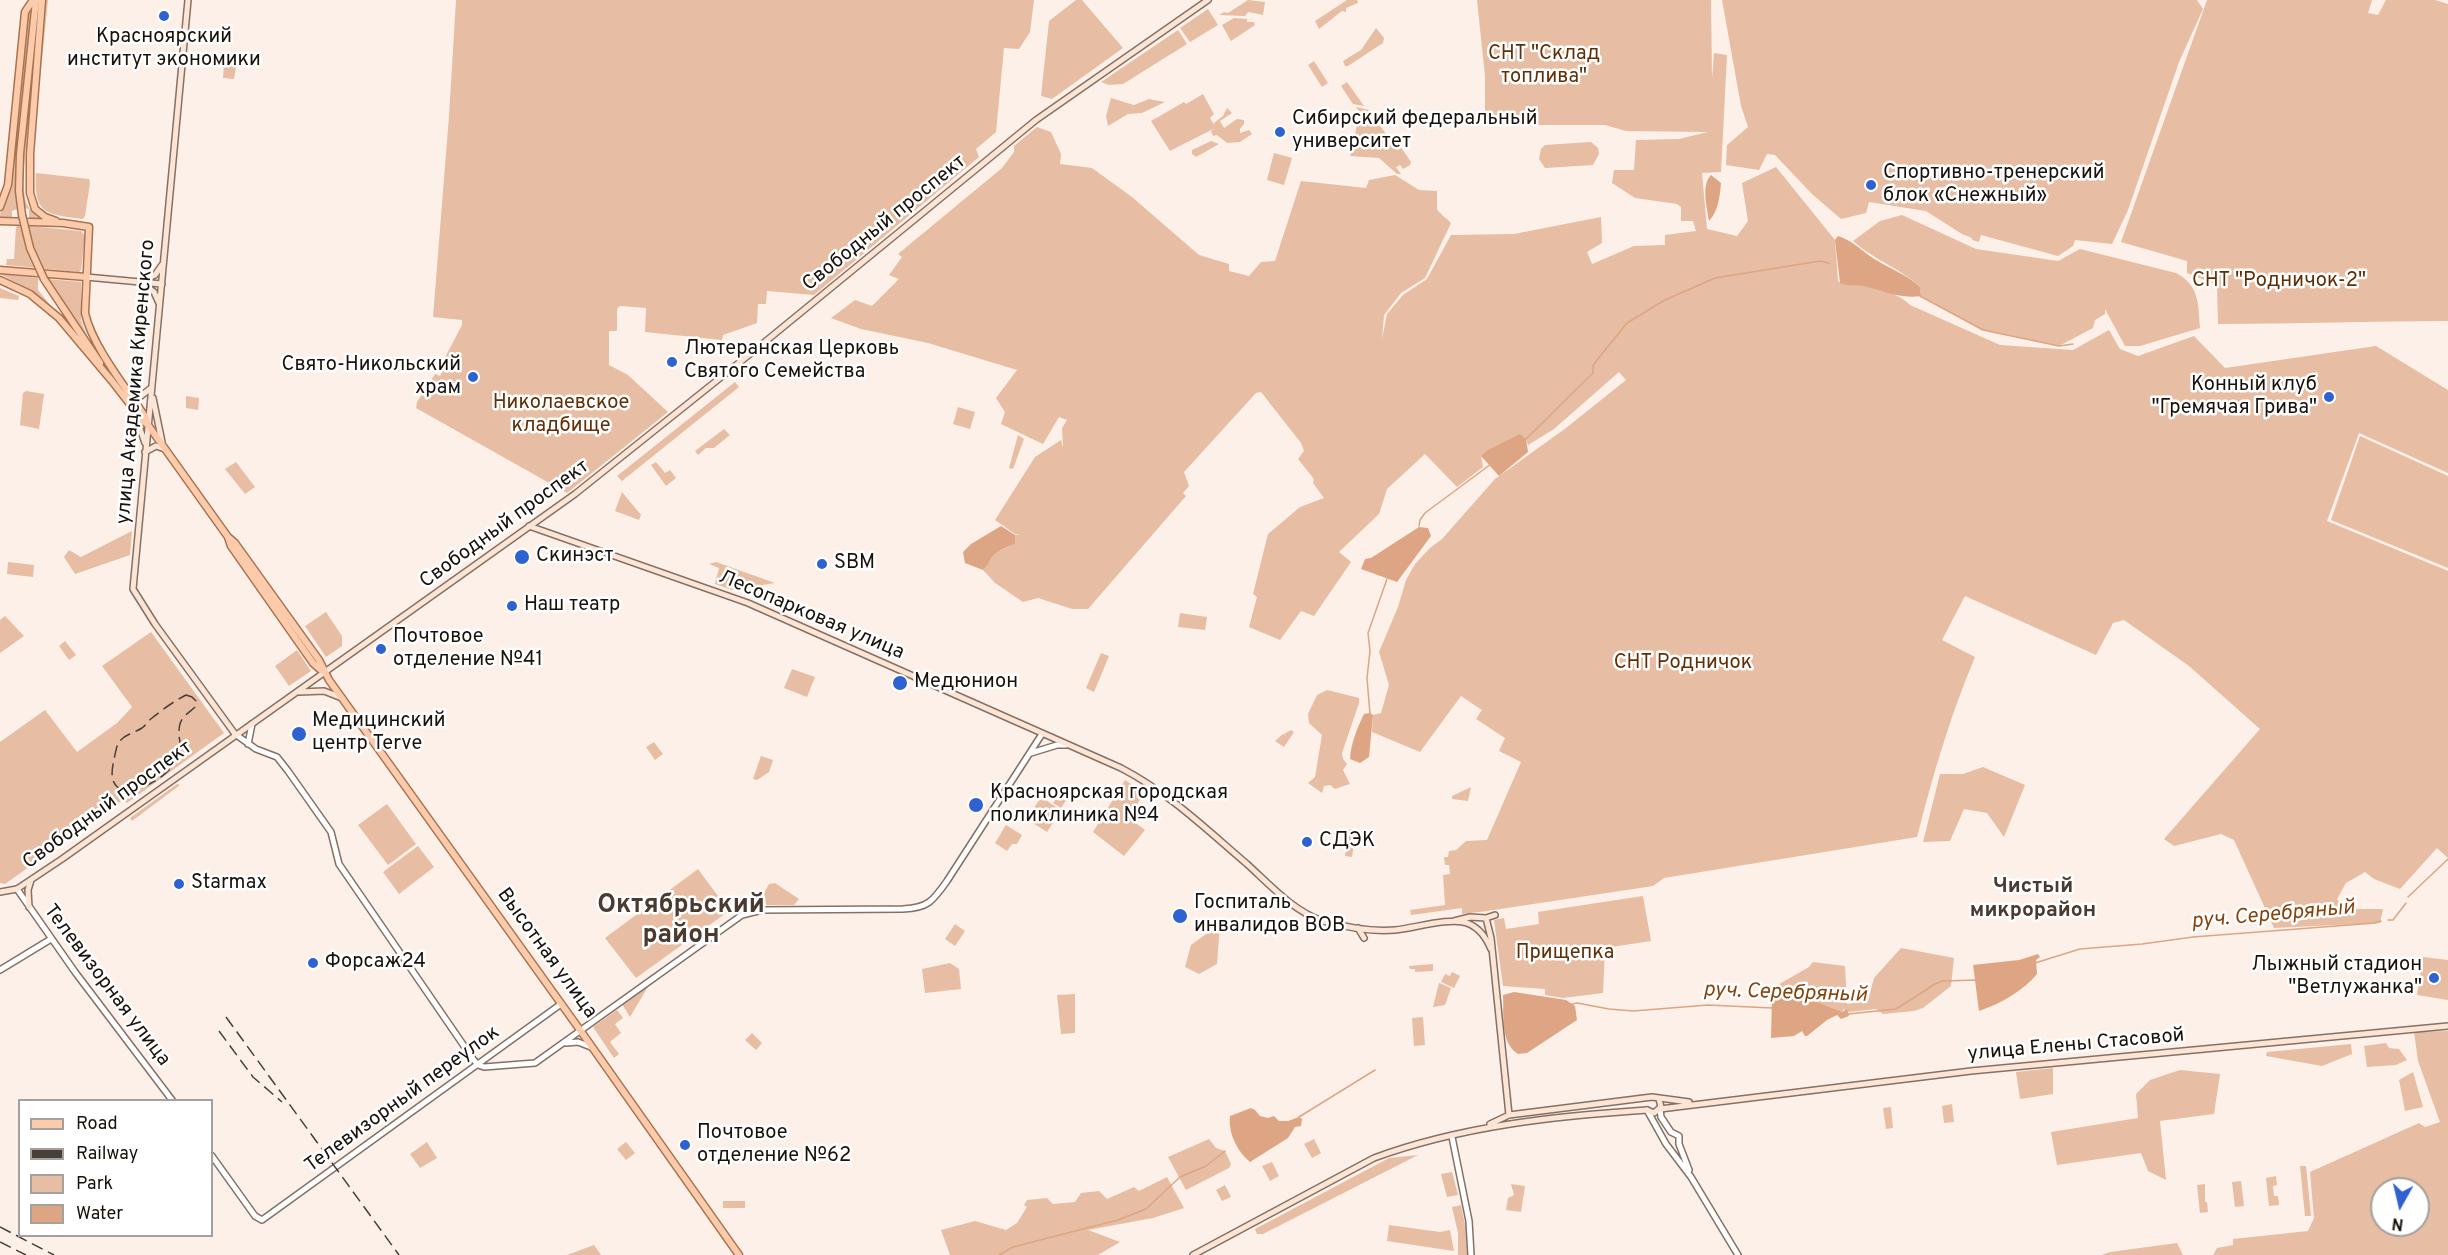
<!DOCTYPE html>
<html>
<head>
<meta charset="utf-8">
<style>
  body { margin:0 }
  #map { position:relative; width:2448px; height:1255px; overflow:hidden; background:#fdf0e8; font-family:Overpass,sans-serif }
  canvas { display:block }
  .legend { position:absolute; left:18px; top:1099px; width:195px; height:138px; box-sizing:border-box; background:#fff; border:2px solid #a3a09e; margin:0; padding:8px 10px; list-style:none; font-size:18px; color:#18110c }
  .legend li { display:flex; align-items:center; gap:12px; height:30px }
  .legend b { width:30px; border:2px solid #a3a09e }
  .north { position:absolute; left:2370px; top:1177px; width:60px; height:60px; box-sizing:border-box; background:#fff; border:2px solid #a3a09e; border-radius:50%; rotate:188deg; font-size:16px; font-weight:700; line-height:24px; text-align:center; color:#18110c }
  .north::after { content:''; display:block; margin:auto; width:21px; height:27px; background:#2e62d0; clip-path:polygon(50% 0,100% 100%,50% 72%,0 100%) }
</style>
</head>
<body>
<div id="map">
<canvas width="2448" height="1255"></canvas>
<ul class="legend">
<li><b style="height:8px;background:#fbcbac"></b>Road</li>
<li><b style="height:8px;background:#473f39"></b>Railway</li>
<li><b style="height:16px;background:#e7bda3"></b>Park</li>
<li><b style="height:16px;background:#dda583"></b>Water</li>
</ul>
<div class="north">N</div>
</div>
<script>
const g = document.querySelector('canvas').getContext('2d');
g.lineJoin = 'round';
function fillPath(path, color) { g.fillStyle = color; g.fill(path, 'evenodd'); }
function strokePath(path, color, width, dash) { g.strokeStyle = color; g.lineWidth = width; g.lineCap = dash ? 'butt' : 'round'; g.setLineDash(dash || []); g.stroke(path); }
function label(font, color, halo, rows, align = 'center') {
  g.font = font + ' Overpass,sans-serif'; g.lineWidth = 5; g.setLineDash([]); g.textBaseline = 'middle'; g.strokeStyle = halo; g.fillStyle = color; for (const [text, x, y, turn = 0] of rows) {
    g.save(); g.translate(x, y); g.rotate((+turn || 0) * Math.PI / 180); g.textAlign = isNaN(turn) ? turn : align; if (halo) g.strokeText(text, 0, 0); g.fillText(text, 0, 0); g.restore();
  }
}
fillPath(new Path2D(`
  M45 0H48L34 138Z
  M456 0H1034L1030 32 1019 49 1004 48 996 132 976 149 979 157 814 295 767 291 766 304H758L757 323 723 335 722 340 645 332 646 308 620 306 617 309V331H609V365L628 375 668 412 567 493 416 408 417 402 435 374 440 376 445 367 441 365 462 325V320L433 317 449 116Z
  M1076 0H1082L1123 48 1052 99 1041 96 1049 21Z
  M1248 0 1265 2 1263 15 1248 12 1245 16 1219 15 1224 12 1228 13Z
  M1347 0H1357L1358 3 1346 8V12L1342 11 1319 29 1315 21Z
  M1477 0H1711L1712 79 1714 53 1727 55 1721 172 1702 173 1707 229 1737 236 1748 221 1742 183 1776 167 1835 240 1838 281C1847 287 1851 284 1861 285 1876 287 1900 294 1910 305L2000 345 2073 350 2109 330 2120 349 2138 356 2194 336 2225 368 2376 346 2448 390V473L2359 433 2327 521 2448 571V858L2437 848 2400 889 2374 879 2365 872 2346 883 2337 899 2344 909H2383L2380 923 2274 928 2234 840 2221 834 2174 846 2164 839 2260 729 2189 666 2124 620 2113 623 2096 655 1965 596 1942 640 1975 657C1950 716 1933 775 1917 837L1664 878 1653 886 1487 911 1462 914V908L1411 915 1410 910 1445 905 1443 875 1450 874 1449 865H1445L1444 857H1448L1449 851 1456 850 1466 841 1487 840 1521 762 1499 751 1505 738 1476 719 1482 710 1461 696 1420 752 1372 732 1373 715 1381 713 1389 685 1379 652 1398 607 1406 580 1415 564 1430 548 1442 539 1495 479 1566 428 1626 380 1619 372 1554 429 1528 445 1526 439 1486 451 1481 456 1483 467 1457 487 1425 454 1387 489 1379 514 1339 552 1351 562 1314 616 1301 611 1280 640 1249 627 1257 597 1253 594 1268 534 1300 507 1324 498 1313 483 1314 479 1298 459 1304 451 1301 443 1261 392 1256 393 1184 472 1189 486 1183 493 1186 496 1088 609H1072L1038 598 1023 602 995 583 983 570C989 565 989 562 992 557 998 550 1007 548 1015 544V535L1021 534H1015L995 520 1035 457 1061 440 1063 448 1062 428 1067 420 1059 417 1043 444 1001 424 1005 412 996 398 1017 370 928 343 861 329 831 318 855 300 872 306 899 279 889 275 902 257 898 254 1002 168 1014 152V146L1037 127 1051 132 1061 154 1060 164 1092 168 1132 197 1199 255 1229 264V271L1249 276 1261 262 1275 261 1301 181 1366 188 1369 180 1395 175 1419 190 1437 191V210L1451 223 1425 278 1401 293 1384 315 1382 339 1387 314 1403 295 1427 279 1451 235 1514 234 1601 217 1602 243 1587 252 1592 264 1634 246 1665 245V235L1696 231 1693 221H1681V207L1677 204 1635 198 1612 183 1614 170H1634L1636 140 1679 139 1708 132 1626 131 1605 125H1485V76Z
  M1722 0H2197L2203 9 2179 62 2128 210 2112 244 2075 240 2073 246 2058 256 1981 235 1979 242 1972 240V238L1962 234 1926 211 1869 202 1866 213 1841 219 1812 194 1775 155 1767 154 1759 170 1726 165 1727 145 1748 127 1741 106Z
  M2207 0H2372L2368 13 2378 15 2386 0H2435L2448 4V321C2371 321 2294 324 2218 324L2217 285 2187 273V261L2121 242Z
  M33 5 23 105 22 87 28 14Z
  M1208 9 1218 25 1190 42 1180 28Z
  M1234 18 1247 19V22H1254L1255 25 1231 41 1222 25Z
  M1376 28 1384 38 1383 43 1348 66H1345L1343 61 1361 50Z
  M1178 30 1187 44 1123 84 1109 85 1101 82Z
  M1314 61 1328 83 1322 87 1308 65Z
  M224 65 236 67 234 79 223 78Z
  M1347 82 1364 106 1353 104 1341 86Z
  M1203 94 1214 114 1210 118 1215 126 1214 123 1223 116 1227 108 1232 113 1220 121 1224 128 1237 119 1244 120V124L1240 129V133L1249 130 1252 134 1240 142 1227 143 1217 135 1213 136 1211 131 1215 128 1170 151 1151 121 1184 102 1186 104Z
  M1111 98 1134 105 1149 99 1165 102 1142 113 1128 114 1108 126 1106 116Z
  M1356 107 1369 110 1391 141 1400 146 1411 162 1410 165 1403 169 1400 165 1396 167 1401 174H1397L1379 158 1350 156 1360 112Z
  M19 109 16 183 17 209 12 211V218L0 217C0 209 7 200 9 191Z
  M28 110H30C28 134 20 180 26 202 29 210 35 215 41 220L29 219V209L24 208 21 175Z
  M1211 141 1219 144 1196 157 1192 154V150Z
  M1591 142 1598 148 1599 154 1593 165 1545 168 1539 159 1541 149 1545 145Z
  M1274 153 1292 158 1284 185 1267 180Z
  M36 173 89 179 90 183 85 216 83 219C46 214 34 215 36 173Z
  M1902 215 1976 249 2058 261 2080 249 2176 273C2200 286 2198 304 2200 328L2140 346H2125L2105 309V314L2095 320 2093 328 2059 346 1983 330 1921 296 1920 287C1900 268 1874 260 1853 241L1880 221Z
  M19 225 81 231 85 236 81 270 79 272 6 265 7 259H14L16 227Z
  M0 274 38 278V290L51 306 28 289Z
  M48 279 81 282V321L91 345Z
  M0 288 19 296 18 300 0 298Z
  M735 382 739 387 622 481 617 476Z
  M26 391 44 394 39 429 20 425 23 393Z
  M186 396 199 398 198 410 186 408Z
  M958 407 975 412 970 429 953 424Z
  M724 429 730 435 714 448H706L698 455 695 451Z
  M1018 435 1024 439 1013 469 1009 468Z
  M2360 436 2448 476V568L2331 520Z
  M236 462 255 487 245 494 225 469Z
  M656 462 665 473 670 470 676 478 666 486 651 465Z
  M622 492 641 515 639 520 615 511Z
  M132 531 130 555 75 574 64 557 69 550 81 557Z
  M8 562 34 565 33 577 7 574Z
  M716 562 775 583 732 590 715 584 719 568 709 564Z
  M326 612 342 636V646L326 657 305 626Z
  M1180 613 1207 617 1205 630 1178 627Z
  M5 616 24 636 0 653V620Z
  M151 632 224 733 127 803 123 800 5 884 0 883V742L45 710 77 752 117 723 132 707 102 666Z
  M65 641 76 655 69 660 59 646Z
  M297 650 311 671 289 686 275 666Z
  M1101 653 1109 656 1094 692 1086 688Z
  M792 669 815 677 807 697 784 688Z
  M1327 690 1359 698V703L1342 753 1343 759 1347 764 1343 770 1350 784 1335 789 1330 785 1324 786 1322 793 1308 783 1315 777 1322 735 1309 723 1308 714 1317 695Z
  M1291 730 1294 732 1284 747 1275 741 1283 734 1288 737 1284 734Z
  M654 742 663 754 655 760 646 747Z
  M761 756 773 760 769 772 757 780 753 779Z
  M1983 767 2025 785 2004 837 1987 813 1964 809 1950 841 1923 842 1940 774H1963Z
  M1125 780 1144 793 1129 818 1145 830 1124 856 1093 832Z
  M177 784 180 785 132 821 130 818Z
  M1471 787 1468 801 1452 799V796Z
  M1063 788 1071 793 1061 808 1053 803Z
  M1041 797 1061 810 1047 832 1033 823 1038 815 1032 811Z
  M387 804 416 844 388 865 358 825Z
  M1006 825 1022 835 1017 844H1012L1007 851 995 843Z
  M1349 829 1356 830 1352 857 1345 856Z
  M418 846 434 867 399 894 383 872Z
  M698 869 729 911 636 978 605 938Z
  M775 883 799 899 794 905H766L764 893 769 884Z
  M1643 896 1651 941 1605 948 1603 993 1563 998 1545 995V989L1503 986 1494 920 1504 918 1506 929 1539 924 1538 912Z
  M955 924 965 931 955 946 945 939Z
  M1220 924 1217 964 1199 974 1185 967 1191 945Z
  M1901 948 1954 958 1951 986 1923 1008 1914 1011 1883 1014 1876 1009 1849 1012 1844 1009 1842 1012 1807 1003 1792 994H1773L1772 996 1769 990 1809 967 1813 962 1845 966 1847 1004 1868 1001 1874 978Z
  M2423 957 2448 960V1000L2417 995Z
  M950 963 959 969 961 989 925 993 922 969Z
  M1433 964V971L1415 972V969H1410L1409 966Z
  M1452 972 1460 976 1454 988 1441 982 1445 974 1450 976Z
  M1439 983 1451 988 1445 1005 1433 1007Z
  M649 985 630 1017 622 1004Z
  M1075 994V1033L1061 1034 1057 995Z
  M617 1010 623 1018 615 1024 621 1033 610 1042 619 1054 614 1058 593 1027Z
  M1423 1017 1425 1045 1414 1046 1412 1018Z
  M2448 1031V1255H2213L2217 1248 2233 1245V1239L2308 1231 2314 1218 2310 1172 2419 1123 2425 1127 2440 1122 2418 1061 2414 1032ZM2382 1189H2418V1225H2382Z
  M752 1033 762 1043 756 1050 745 1040Z
  M2386 1043 2389 1048 2399 1049 2407 1060 2396 1065 2367 1067 2364 1046Z
  M2351 1044 2352 1054 2322 1066 2266 1056 2267 1052Z
  M2053 1068V1094L2020 1099 2016 1072Z
  M2180 1070 2220 1074 2214 1114 2160 1121 2166 1180 2148 1171 2141 1153 2057 1165 2051 1132 2138 1118 2136 1094 2150 1080Z
  M2413 1072 2423 1107 2405 1111 2399 1080Z
  M1952 1104 1954 1122 1944 1123 1942 1106Z
  M1891 1107 1893 1128 1886 1129 1883 1108Z
  M1209 1139 1216 1148 1225 1151 1231 1164 1229 1168 1186 1190 1168 1157Z
  M1314 1139 1321 1153 1312 1158 1304 1144Z
  M427 1142 437 1158 420 1168 410 1154Z
  M626 1142 635 1153 626 1160 617 1149Z
  M1418 1155 1263 1234H1257L1255 1229 1389 1158Z
  M1272 1162 1279 1176 1270 1181 1262 1166Z
  M2300 1166H2306L2311 1216H2305Z
  M1452 1172 1458 1195 1447 1197 1441 1174Z
  M2276 1176 2277 1185 2273 1186 2274 1196H2278L2279 1205 2269 1206 2266 1178Z
  M1167 1177 1184 1208 1153 1218 1088 1230 1120 1242 1098 1255H950L941 1230 975 1221 1006 1230 1017 1223 1027 1207 1024 1205 1027 1200 1047 1198 1053 1204 1075 1202 1081 1193 1099 1191 1107 1199 1134 1187 1139 1191Z
  M2241 1181 2244 1206 2235 1207 2232 1182Z
  M1511 1184 1525 1186 1521 1212 1506 1210 1508 1198 1514 1195Z
  M2205 1184V1202H2207L2208 1212 2200 1213 2197 1185Z
  M1225 1185 1231 1197 1222 1201 1216 1190Z
  M723 1201H745V1208H723Z
  M1461 1205 1466 1229 1467 1255H1458V1233L1452 1207Z
  M1389 1225 1440 1232 1450 1230 1454 1251 1387 1241Z
  M2177 1243 2183 1255H2101L2110 1252Z
  M594 1245 601 1255H567Z`), '#e7bda3');
fillPath(new Path2D(`
  M1711 175 1721 183C1720 196 1718 212 1709 221 1707 207 1701 185 1711 175Z
  M1838 236C1852 241 1855 245 1867 254 1884 267 1904 272 1920 287L1921 296C1898 299 1886 291 1864 286 1856 284 1848 287 1840 283L1835 240Z
  M1520 434 1526 439 1528 452 1499 476 1481 456 1486 451Z
  M1001 526 1015 535V544C1008 547 998 550 992 557 989 562 989 565 983 570L965 563 963 552 971 544Z
  M1419 527 1428 528 1431 536 1397 582 1361 569 1365 559 1371 558Z
  M1370 713 1373 715 1369 757 1360 763 1350 759C1351 743 1357 729 1364 714Z
  M2038 954 2040 957 2036 960 2037 974C2023 991 2000 1004 1979 1011L1973 965 2019 960Z
  M1514 992 1566 1000 1575 1006 1577 1020 1527 1053 1518 1054C1500 1043 1504 1014 1503 995Z
  M1789 992 1805 997 1807 1003 1814 1001 1842 1012 1847 1009 1849 1016 1841 1019 1837 1015 1827 1020 1807 1036H1805L1802 1031 1794 1036 1771 1038 1772 996 1773 994Z
  M1251 1108 1255 1110 1260 1116 1268 1118 1274 1116 1279 1121H1288L1299 1117 1302 1119 1301 1126 1295 1127 1288 1138 1250 1162C1237 1151 1228 1133 1230 1116Z`), '#dda583');
strokePath(new Path2D(`
  M1920 296 1983 330 2059 346 2073 344
  M1526 439 1593 373V366L1597 360 1627 323 1663 301 1715 278 1820 261 1829 263
  M1419 526 1420 520 1425 513 1491 464
  M1370 714 1367 678 1370 651 1368 633 1387 579
  M2408 897 2448 859
  M2388 920H2393L2406 903
  M2035 963 2080 949 2142 944 2193 937 2375 923 2381 921
  M1568 1005 1577 1003 1609 1009 1633 1011 1708 1005 1772 1008
  M1848 1014 1896 1009 1935 984 1943 981 1976 980
  M1299 1117 1375 1070
  M999 1255 1013 1247 1118 1220 1146 1209 1180 1177 1206 1166 1225 1151`), '#dda583', 1.5);
const tertiary = new Path2D(`
  M235 734 256 749 277 757 288 771 331 832 339 864 473 1059 478 1065 484 1067 535 1063 742 915 762 910 903 909C928 908 933 901 947 881L1042 734
  M248 744 252 724
  M1031 753 1057 745H1066
  M17 889 75 972 172 1100
  M0 970 51 939
  M566 1043 578 1042 591 1047
  M1660 1109 1661 1117 1671 1132 1679 1136V1144L1689 1170
  M1647 1110 1666 1144 1691 1177 1738 1255
  M1452 1137 1469 1221 1471 1255
  M212 1156 255 1216 262 1220 561 1004`);
const secondary = new Path2D(`
  M188 0 133 589 155 624 235 734
  M86 277 162 284
  M141 281 155 275 162 265
  M143 284 154 292 159 303
  M129 392 141 396 151 388
  M153 398 162 442
  M134 412 145 443
  M145 452 156 446 165 449
  M529 526 748 603 1121 768C1169 793 1206 829 1247 864 1269 884 1294 912 1323 921 1345 927 1372 932 1395 930 1415 928 1450 917 1467 923 1480 928 1486 938 1491 949
  M299 692 324 691 342 698
  M0 892 17 889 62 859 575 494 755 350 1036 120 1208 0
  M29 907 28 890 31 880
  M1486 918 1491 938 1509 1115
  M1454 921 1470 917 1486 918 1495 915
  M1358 928 1364 938
  M1660 1109 1971 1071 2448 1026
  M1490 1124 1509 1115 1652 1097 1689 1102
  M1193 1255 1374 1158C1461 1126 1555 1116 1647 1110L1654 1113 1661 1107 1659 1099`);
const primary = new Path2D(`
  M42 0 30 154V193L35 209 45 217 56 221
  M0 207 8 185 25 12 33 0
  M22 215 19 191 20 154 36 0
  M0 221 63 223 89 227 85 313C92 346 127 389 146 418L148 425 228 537 235 543 319 660 329 680 580 1030 739 1255
  M0 270 86 277
  M44 279 100 363
  M0 280 30 294 59 318 112 381 143 421 148 425
  M228 537 231 546 313 663 321 670`);
strokePath(tertiary, '#847166', 8);
strokePath(secondary, '#847166', 8);
strokePath(primary, '#aa7350', 9);
strokePath(tertiary, '#fff', 5);
strokePath(secondary, '#fde5d6', 5);
strokePath(primary, '#fbcbac', 6);
strokePath(new Path2D(`
  M186 695 192 697 196 701 195 707C190 712 182 716 180 724 175 743 190 749 169 770 150 790 102 807 114 760 115 755 116 747 119 742 125 734 134 733 142 728 146 725 148 721 152 718 162 710 174 701 186 695Z
  M226 1017 399 1255
  M219 1031 253 1077 282 1102
  M0 1227 54 1255
  M0 1242 26 1255`), '#473f39', 1.5, [12, 6]);
const primaryBridge = new Path2D(`
  M22 215 30 248 44 279`);
strokePath(primaryBridge, '#aa7350', 9, []);
strokePath(primaryBridge, '#fbcbac', 6);
for (const [x, y, r, color] of [
  [164,16,6,"#2e62d0"],
  [1280,132,6,"#2e62d0"],
  [1871,185,6,"#2e62d0"],
  [672,362,6,"#2e62d0"],
  [473,377,6,"#2e62d0"],
  [2329,397,6,"#2e62d0"],
  [522,557,8,"#2e62d0"],
  [822,564,6,"#2e62d0"],
  [512,606,6,"#2e62d0"],
  [381,649,6,"#2e62d0"],
  [900,683,8,"#2e62d0"],
  [299,734,8,"#2e62d0"],
  [976,805,8,"#2e62d0"],
  [1307,842,6,"#2e62d0"],
  [179,884,6,"#2e62d0"],
  [1180,916,8,"#2e62d0"],
  [313,963,6,"#2e62d0"],
  [2434,978,6,"#2e62d0"],
  [685,1145,6,"#2e62d0"]
]) { const dot = new Path2D(); dot.arc(x, y, r, 0, 2 * Math.PI); g.fillStyle = color; g.fill(dot); strokePath(dot, '#fff', 2); }
label('20px', '#18110c', '#fff', [
  ["Красноярский",164,38,"center"],
  ["институт экономики",164,61,"center"],
  ["Сибирский федеральный",1292,120],
  ["университет",1292,143],
  ["Спортивно-тренерский",1883,174],
  ["блок «Снежный»",1883,197],
  ["Лютеранская Церковь",684,350],
  ["Святого Семейства",684,373],
  ["Свято-Никольский",461,366,"right"],
  ["храм",461,389,"right"],
  ["Конный клуб",2317,386,"right"],
  ["\"Гремячая Грива\"",2317,409,"right"],
  ["Скинэст",536,557],
  ["SBM",834,564],
  ["Наш театр",524,606],
  ["Почтовое",393,638],
  ["отделение №41",393,661],
  ["Медюнион",914,683],
  ["Медицинский",312,722],
  ["центр Terve",312,745],
  ["Красноярская городская",990,794],
  ["поликлиника №4",990,817],
  ["СДЭК",1319,842],
  ["Starmax",191,884],
  ["Госпиталь",1194,904],
  ["инвалидов ВОВ",1194,927],
  ["Форсаж24",325,963],
  ["Лыжный стадион",2422,966,"right"],
  ["\"Ветлужанка\"",2422,989,"right"],
  ["Почтовое",697,1134],
  ["отделение №62",697,1157]
], 'left');
label('20px', '#612e05', '#fff', [
  ["СНТ \"Склад",1544,55],
  ["топлива\"",1544,78],
  ["СНТ \"Родничок-2\"",2279,282],
  ["Николаевское",561,404],
  ["кладбище",561,427],
  ["СНТ Родничок",1683,664],
  ["Прищепка",1565,954]
]);
label('20px', '#18110c', '#fff', [
  ["Свободный проспект",885,224,-39],
  ["улица Академика Киренского",137,382,-85],
  ["Свободный проспект",505,525,-36],
  ["Лесопарковая улица",811,616,23],
  ["Свободный проспект",108,806,-36],
  ["Высотная улица",546,954,54],
  ["Телевизорная улица",106,986,53],
  ["улица Елены Стасовой",2076,1046,-5],
  ["Телевизорный переулок",403,1100,-36]
]);
label('bold 21px', '#4b3a2f', '#fff', [
  ["Чистый",2033,888],
  ["микрорайон",2033,912]
]);
label('italic 21px', '#86430c', '#fff', [
  ["руч. Серебряный",2273,916,-5],
  ["руч. Серебряный",1785,994,2]
]);
label('bold 26px', '#4b3a2f', '#fff', [
  ["Октябрьский",681,907],
  ["район",681,937]
]);
</script>
</body>
</html>
